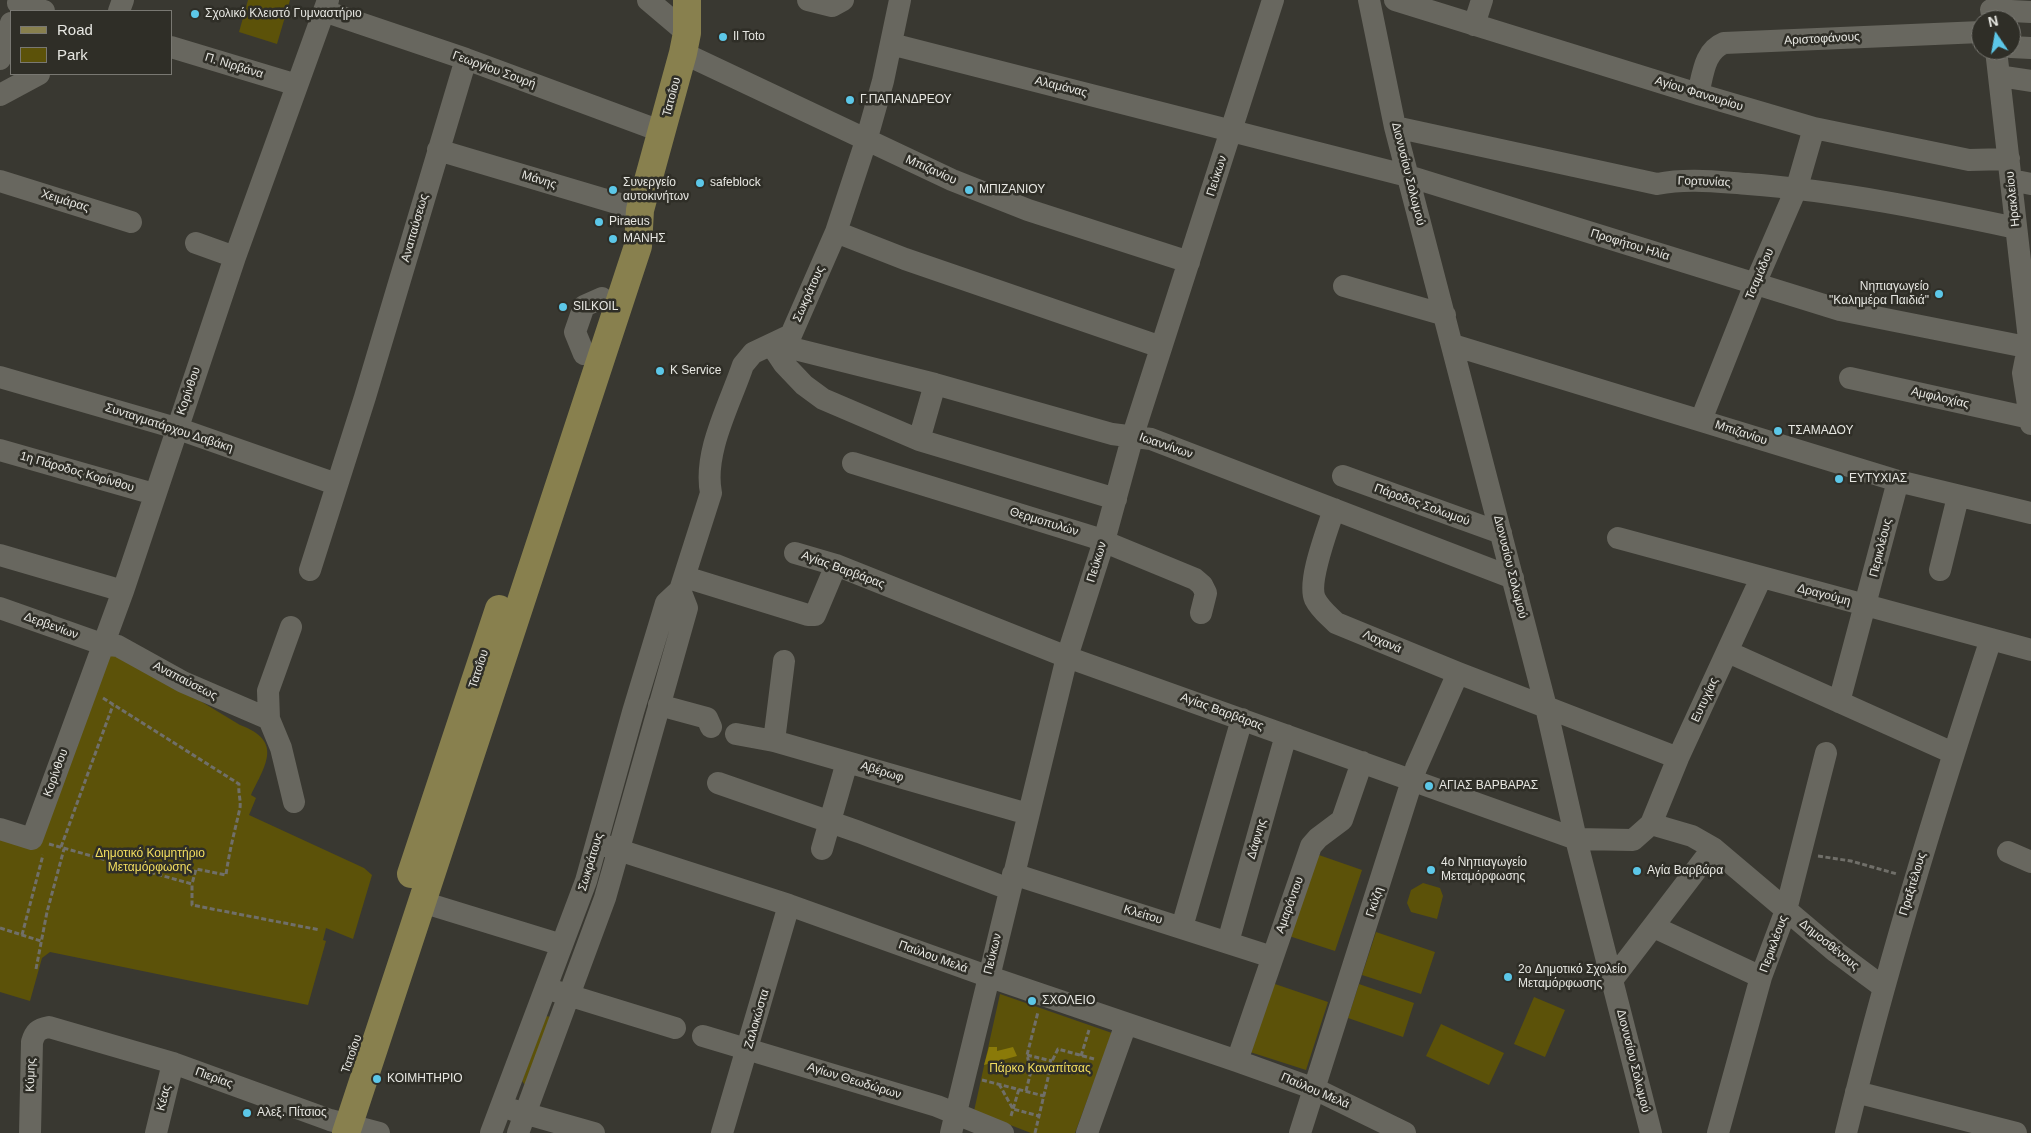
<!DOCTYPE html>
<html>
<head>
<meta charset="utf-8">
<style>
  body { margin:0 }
  #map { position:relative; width:2031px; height:1133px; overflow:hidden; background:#393831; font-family:Arial,sans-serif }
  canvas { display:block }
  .legend { position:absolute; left:10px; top:10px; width:162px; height:65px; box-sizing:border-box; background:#2f2e27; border:1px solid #797872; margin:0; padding:6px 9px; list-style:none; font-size:15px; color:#e7e7e2 }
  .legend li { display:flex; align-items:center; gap:10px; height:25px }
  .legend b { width:25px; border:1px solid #797872 }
  .north { position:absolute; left:1971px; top:10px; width:50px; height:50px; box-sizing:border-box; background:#2f2e27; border:1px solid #797872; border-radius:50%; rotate:348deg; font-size:14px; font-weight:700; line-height:20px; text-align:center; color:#e7e7e2 }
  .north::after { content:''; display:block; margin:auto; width:18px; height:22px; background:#5cc7e8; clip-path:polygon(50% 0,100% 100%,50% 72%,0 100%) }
</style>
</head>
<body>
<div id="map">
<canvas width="2031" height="1133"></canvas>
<ul class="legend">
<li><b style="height:6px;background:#88804e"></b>Road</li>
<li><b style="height:14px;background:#5c5209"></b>Park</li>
</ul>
<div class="north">N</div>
</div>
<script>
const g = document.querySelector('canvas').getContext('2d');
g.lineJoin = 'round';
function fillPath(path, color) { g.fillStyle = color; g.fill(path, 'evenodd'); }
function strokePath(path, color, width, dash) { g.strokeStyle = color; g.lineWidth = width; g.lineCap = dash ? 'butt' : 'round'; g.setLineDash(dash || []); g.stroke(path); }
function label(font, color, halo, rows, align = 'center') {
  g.font = font + ' Arial,sans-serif'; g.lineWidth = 5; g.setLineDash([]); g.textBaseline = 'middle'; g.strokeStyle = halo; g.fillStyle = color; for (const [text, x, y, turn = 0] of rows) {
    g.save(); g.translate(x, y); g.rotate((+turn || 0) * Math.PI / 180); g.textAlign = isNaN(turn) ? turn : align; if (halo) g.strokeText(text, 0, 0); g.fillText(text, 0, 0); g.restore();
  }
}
fillPath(new Path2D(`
  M248 0H290L277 44 239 32Z
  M104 650 139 664 240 725C283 741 266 764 251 795L256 798 249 815 364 868 372 875 353 939 326 928 323 940 326 941 308 1005 50 952 42 958 30 1001 0 992V831L36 841Z
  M1316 854 1362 870 1335 951 1289 936Z
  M1423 883 1440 888 1443 896 1437 919 1411 912 1407 903 1411 890Z
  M1376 932 1435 952 1421 994 1362 975Z
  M1272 983 1328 1002 1306 1070 1250 1052Z
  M1359 984 1414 1003 1403 1037 1348 1018Z
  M1000 994 1112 1033 1075 1133H1031L974 1111Z
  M1534 997 1565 1010 1545 1057 1514 1044Z
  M546 1016 551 1017 525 1085 522 1081Z
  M1441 1024 1504 1053 1489 1085 1426 1056Z`), '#5c5209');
fillPath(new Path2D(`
  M989 1047H997V1051L1013 1047 1017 1056 984 1065Z`), '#8a7a09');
strokePath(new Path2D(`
  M103 698 239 784C238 793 241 800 240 808 235 830 229 852 226 875L196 869 192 884
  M49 844 192 884V905L320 930
  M61 847 113 705
  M1818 856 1851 861 1897 874
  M0 928 41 941
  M22 935 43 855
  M36 969 47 912 64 849
  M1027 1055 1052 1061
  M1081 1056 1089 1030
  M982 1080 1044 1096
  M999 1084 1013 1109 1039 1116
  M1026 1091 1031 1071 1027 1055 1038 1012
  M1011 1116 1019 1089
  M1035 1133 1052 1061 1058 1049 1094 1059`), '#706f69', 3, [5, 2.5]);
strokePath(new Path2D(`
  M648 0 687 33
  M808 0 832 6 843 0
  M1369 0 1395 127 1546 707 1576 839 1651 1133
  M1395 0 1698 94 1814 128 1969 160 2009 159
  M18 3 44 11
  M1991 10 2031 12
  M119 11 123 0
  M324 11 466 59 663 132
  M1474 25 1482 0
  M891 44 1408 176 1840 310 2031 348
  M171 47 297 85
  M2011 47 2031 48
  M1996 50 2031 357
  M683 53 952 180 1028 210 1189 262
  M0 59 11 23
  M1999 76 2031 81
  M1698 94C1703 75 1704 51 1724 43L1981 32
  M0 95 39 74
  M1395 127 1657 184C1688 178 1718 182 1748 184 1839 191 1927 209 2016 228
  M438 150 640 210
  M2011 180 2031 184
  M0 181 131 222
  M836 232 905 259 1161 347
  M196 243 235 257
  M1344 286 1445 315
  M779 342 799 350 935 384 1112 434 1151 439 1513 578
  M1453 345 1898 481 2031 513
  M772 346 784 364 804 385 823 399 919 440 1116 499
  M2028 348 2023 373 2031 424
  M584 354 575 332 584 306 602 298
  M0 377 176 428 336 484
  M1850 378 2030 418
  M1701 420 1755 284 1797 187 1814 128
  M919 440 935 384
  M0 450 154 494
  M853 463 1093 537 1195 579 1202 585 1206 593 1201 613
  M1343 476 1501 533
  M1334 509C1328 529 1307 581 1315 599 1320 609 1328 615 1336 623L1458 673 1678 758
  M1618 538 2031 650
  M795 553 836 565 1067 657 1576 839 1633 840 1651 824 1678 758 1761 578
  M0 555 123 591
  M310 570 365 397 466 59
  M1940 570 1958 497
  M685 577 808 615H815L836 565
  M0 608 102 644 118 646 183 682 269 719
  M291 627 268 691 269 719 281 748 294 802
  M1728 652 1953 753
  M1839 702 1898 481
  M659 705 707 718 711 727
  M736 734 774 741 1028 814
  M774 741 784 661
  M718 783 859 832 1009 889
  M1651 824 1692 836 1713 848 1836 952 1883 987
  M0 829 32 839 123 591 235 257 328 0
  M597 843 789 905 987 976 1237 1061 1315 1089 1405 1133
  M822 849 847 762
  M2008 852 2031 862
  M1013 874 1272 957
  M422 902 562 945
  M1182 927 1242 719
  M1654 927 1761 977
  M1228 942 1286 735
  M1612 980 1713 848
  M555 991 675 1028
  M703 1036 937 1106 1003 1133
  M1237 1061 1311 846 1318 838 1342 820 1362 762
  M1856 1092 2016 1133
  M513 1110 594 1133
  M30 1133 32 1042C35 1032 38 1029 49 1027L173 1063 330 1120 379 1133
  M156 1133 173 1063
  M491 1133 586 881 633 712 666 603 680 590 711 493C703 452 730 404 743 365L753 353 791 335 836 232 866 141 883 81 900 0
  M518 1133 605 898 687 608 680 590
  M722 1133 789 905
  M951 1133 1067 657 1104 541 1133 435 1273 0
  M1087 1133 1126 1024
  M1300 1133 1416 768 1458 673
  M1718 1133 1761 977 1786 910 1826 753
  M1846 1133C1887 966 1937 802 1991 639`), '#68675f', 22);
strokePath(new Path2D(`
  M411 874 499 609
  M346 1133 638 246 640 210 683 53 687 33V0`), '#88804e', 28);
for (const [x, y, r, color] of [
  [195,14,5,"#5cc7e8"],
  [723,37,5,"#5cc7e8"],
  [850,100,5,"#5cc7e8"],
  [700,183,5,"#5cc7e8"],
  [613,190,5,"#5cc7e8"],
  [969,190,5,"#5cc7e8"],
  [599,222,5,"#5cc7e8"],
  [613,239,5,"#5cc7e8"],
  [1939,294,5,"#5cc7e8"],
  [563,307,5,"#5cc7e8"],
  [660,371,5,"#5cc7e8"],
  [1778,431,5,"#5cc7e8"],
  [1839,479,5,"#5cc7e8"],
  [1429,786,5,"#5cc7e8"],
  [1431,870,5,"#5cc7e8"],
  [1637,871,5,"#5cc7e8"],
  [1508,977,5,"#5cc7e8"],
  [1032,1001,5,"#5cc7e8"],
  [377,1079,5,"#5cc7e8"],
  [247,1113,5,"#5cc7e8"]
]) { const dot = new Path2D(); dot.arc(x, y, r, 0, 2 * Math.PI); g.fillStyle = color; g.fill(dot); strokePath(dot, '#2f2e27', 2); }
label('12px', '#e7e7e2', '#2f2e27', [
  ["Σχολικό Κλειστό Γυμναστήριο",205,14],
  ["Il Toto",733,37],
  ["Γ.ΠΑΠΑΝΔΡΕΟΥ",860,100],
  ["Συνεργείο",623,183],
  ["αυτοκινήτων",623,197],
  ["safeblock",710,183],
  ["ΜΠΙΖΑΝΙΟΥ",979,190],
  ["Piraeus",609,222],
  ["ΜΑΝΗΣ",623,239],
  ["Νηπιαγωγείο",1929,287,"right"],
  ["\"Καλημέρα Παιδιά\"",1929,301,"right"],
  ["SILKOIL",573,307],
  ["K Service",670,371],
  ["ΤΣΑΜΑΔΟΥ",1788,431],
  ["ΕΥΤΥΧΙΑΣ",1849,479],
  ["ΑΓΙΑΣ ΒΑΡΒΑΡΑΣ",1439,786],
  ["4ο Νηπιαγωγείο",1441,863],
  ["Μεταμόρφωσης",1441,877],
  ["Αγία Βαρβάρα",1647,871],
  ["2ο Δημοτικό Σχολείο",1518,970],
  ["Μεταμόρφωσης",1518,984],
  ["ΣΧΟΛΕΙΟ",1042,1001],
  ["ΚΟΙΜΗΤΗΡΙΟ",387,1079],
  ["Αλεξ. Πίτσιος",257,1113]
], 'left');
label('12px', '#e7e7e2', '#2f2e27', [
  ["Αριστοφάνους",1822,39,-3],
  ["Π. Νιρβάνα",234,66,17],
  ["Γεωργίου Σουρή",494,70,20],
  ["Αλαμάνας",1061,87,14],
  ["Αγίου Φανουρίου",1699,94,17],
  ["Τατοΐου",672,97,-75],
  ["Μπιζανίου",931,170,24],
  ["Διονυσίου Σολωμού",1408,174,76],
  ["Πεύκων",1217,176,-72],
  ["Μάνης",539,180,17],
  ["Γορτυνίας",1704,182,2],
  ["Ηρακλείου",2013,199,-96],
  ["Χειμάρας",65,201,17],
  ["Αναπαύσεως",415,228,-74],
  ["Προφήτου Ηλία",1630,245,17],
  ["Τσαμάδου",1760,274,-67],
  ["Σωκράτους",809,294,-66],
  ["Κορίνθου",189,391,-71],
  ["Αμφιλοχίας",1940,398,13],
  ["Συνταγματάρχου Δαβάκη",169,428,18],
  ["Μπιζανίου",1741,433,18],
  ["Ιωαννίνων",1166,446,19],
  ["1η Πάροδος Κορίνθου",77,472,16],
  ["Πάροδος Σολωμού",1422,505,20],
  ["Θερμοπυλών",1044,522,17],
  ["Περικλέους",1881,548,-76],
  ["Πεύκων",1097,562,-73],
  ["Διονυσίου Σολωμού",1510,567,76],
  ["Αγίας Βαρβάρας",843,570,20],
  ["Δραγούμη",1824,595,15],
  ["Δερβενίων",51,626,20],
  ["Λαχανά",1382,642,23],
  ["Τατοΐου",479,669,-72],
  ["Αναπαύσεως",185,681,27],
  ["Ευτυχίας",1705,700,-65],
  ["Αγίας Βαρβάρας",1222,712,20],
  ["Αβέρωφ",882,772,17],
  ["Κορίνθου",56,773,-70],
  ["Δάφνης",1257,839,-74],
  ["Σωκράτους",591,862,-73],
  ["Πραξιτέλους",1913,884,-73],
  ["Γκύζη",1375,902,-72],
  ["Αμαράντου",1290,905,-70],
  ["Κλείτου",1143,915,17],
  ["Περικλέους",1774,944,-70],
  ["Δημοσθένους",1829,945,39],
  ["Πεύκων",993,954,-76],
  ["Παύλου Μελά",933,957,20],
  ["Ζαλοκώστα",757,1019,-74],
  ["Τατοΐου",352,1054,-71],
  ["Διονυσίου Σολωμού",1633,1061,76],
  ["Κύμης",31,1075,-88],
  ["Πιερίας",214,1078,20],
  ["Αγίων Θεωδώρων",854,1081,17],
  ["Παύλου Μελά",1315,1091,23],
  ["Κέας",164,1098,-76]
]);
label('12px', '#f3de5f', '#2f2e27', [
  ["Δημοτικό Κοιμητήριο",150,854],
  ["Μεταμόρφωσης",150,868],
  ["Πάρκο Καναπίτσας",1040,1069]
]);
</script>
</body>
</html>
